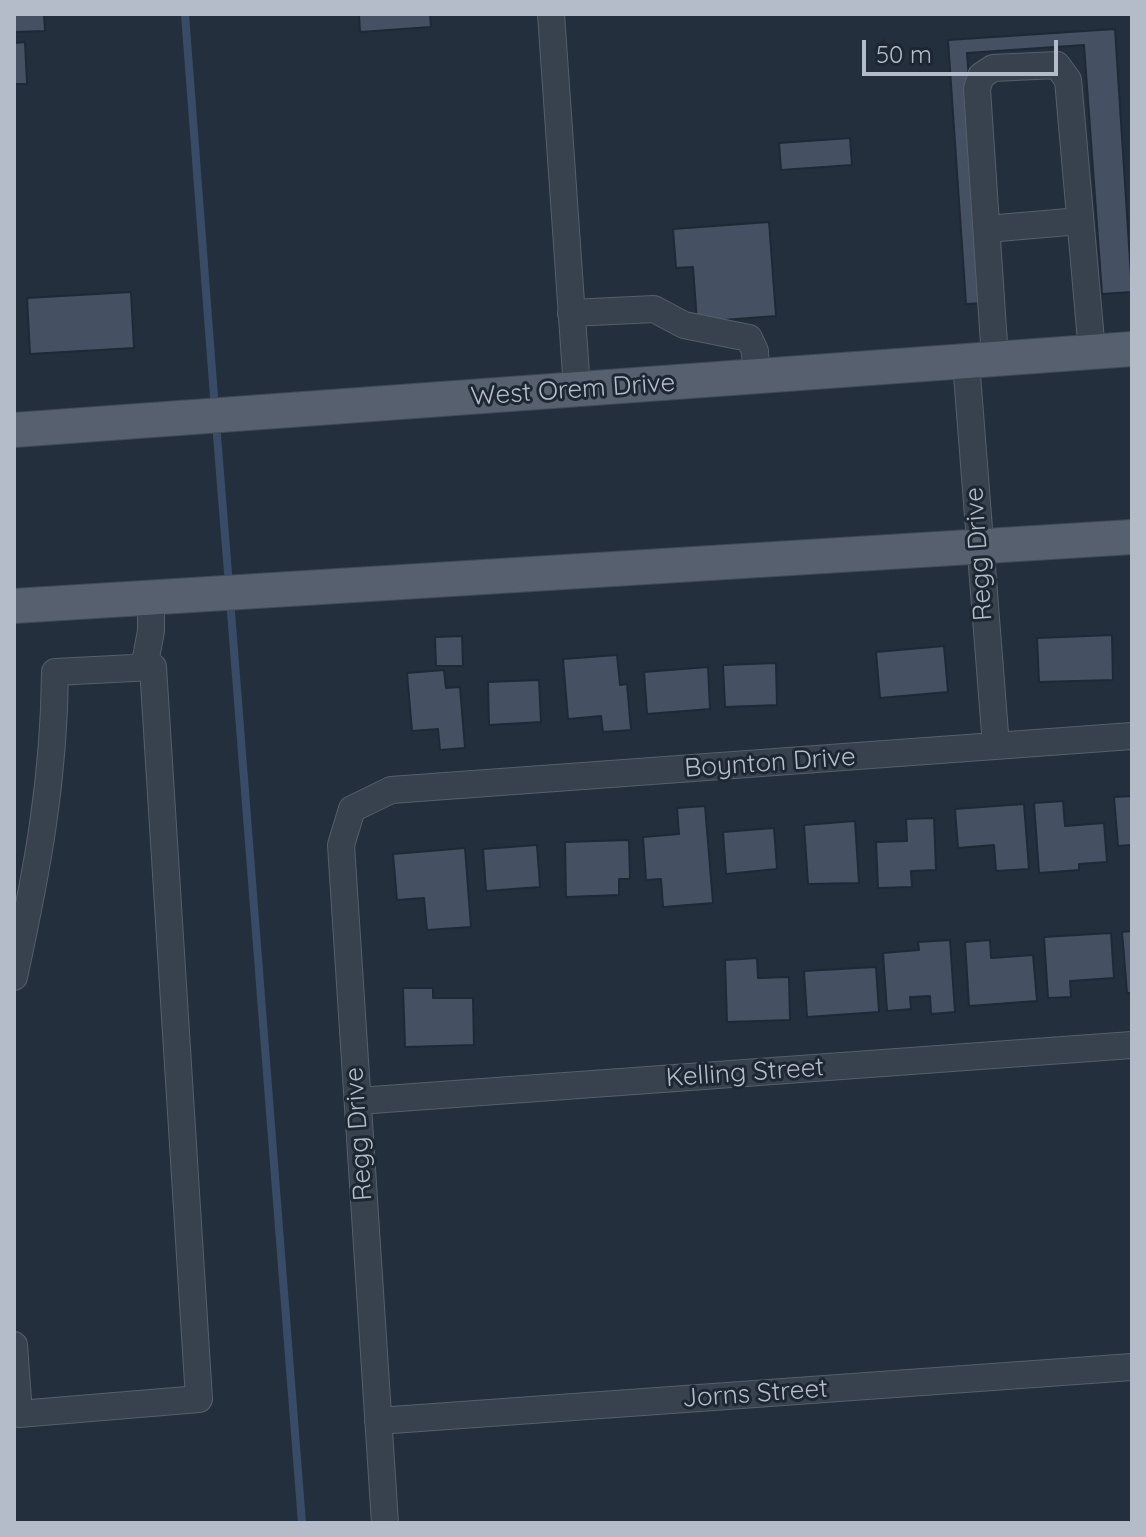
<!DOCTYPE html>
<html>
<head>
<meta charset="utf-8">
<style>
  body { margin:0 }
  #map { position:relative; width:1146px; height:1537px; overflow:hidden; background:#242f3e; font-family:Quicksand,sans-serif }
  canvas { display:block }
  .frame { position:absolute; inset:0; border:16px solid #b4bcc9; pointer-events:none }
  .scale { position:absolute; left:862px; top:40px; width:196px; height:36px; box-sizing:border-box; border:4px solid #b4bcc9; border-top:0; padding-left:10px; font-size:24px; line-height:28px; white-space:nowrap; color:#b4bcc9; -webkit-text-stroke:6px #1d2633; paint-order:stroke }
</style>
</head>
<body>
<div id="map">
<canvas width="1146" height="1537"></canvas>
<div class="frame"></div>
<div class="scale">50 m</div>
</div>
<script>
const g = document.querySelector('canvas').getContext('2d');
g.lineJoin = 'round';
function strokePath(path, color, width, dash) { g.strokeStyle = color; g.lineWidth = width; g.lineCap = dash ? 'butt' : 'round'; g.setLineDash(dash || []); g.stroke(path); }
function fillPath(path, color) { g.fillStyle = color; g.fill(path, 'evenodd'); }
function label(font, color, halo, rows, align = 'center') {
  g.font = font + ' Quicksand,sans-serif'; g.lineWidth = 6; g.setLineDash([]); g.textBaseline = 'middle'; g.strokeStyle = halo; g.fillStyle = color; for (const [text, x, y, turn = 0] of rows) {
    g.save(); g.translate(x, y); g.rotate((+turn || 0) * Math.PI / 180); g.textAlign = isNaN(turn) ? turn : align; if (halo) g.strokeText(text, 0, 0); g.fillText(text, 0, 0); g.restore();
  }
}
strokePath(new Path2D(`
  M185 14 215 410
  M216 423 229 585
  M230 599 302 1523`), '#394c67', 8);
const building = new Path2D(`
  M14 14H44L45 31 14 32Z
  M359 14H430L431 27 360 32Z
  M1115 29 1132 292 1102 294 1084 45 967 53 985 303 966 304 948 40Z
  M25 42 27 84H15L14 105V43Z
  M850 138 852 165 781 170 779 143Z
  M769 222 776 316 697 322 693 267 676 268 673 229Z
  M131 292 134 348 30 354 27 298Z
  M1112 635 1113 680 1039 682 1037 638Z
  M462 636 463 666H436L435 637Z
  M944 646 948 692 880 698 876 652Z
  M617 655 620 685 627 684 631 730 603 732 601 716 568 719 563 659Z
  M776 663 777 705 725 707 723 665Z
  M708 667 710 709 647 714 644 672Z
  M444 670 446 688 460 687 465 748 440 750 438 729 412 731 407 673Z
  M539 680 541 722 489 725 488 682Z
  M1132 796V845L1118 846 1114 797Z
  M1063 801 1065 826 1104 823 1107 862 1079 864V870L1039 873 1034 803Z
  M1024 804 1029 869 996 871 994 845 958 848 955 809Z
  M705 806 713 903 663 907 661 879 646 880 643 837 679 834 677 808Z
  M934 818 936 870 911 871 912 887 878 888 876 842 907 841 906 819Z
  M855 821 859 883 808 884 804 825Z
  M774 828 777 869 726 874 723 832Z
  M629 840 630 879H619V895L566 897 565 842Z
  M537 845 540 887 486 891 483 849Z
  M465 848 471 927 427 930 424 898 397 900 393 854Z
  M1132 931V993H1127L1122 932Z
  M1111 933 1114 978 1070 981 1071 997 1048 998 1044 937Z
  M950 940 955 1012 931 1014 930 996 910 997 911 1009 887 1011 883 953 919 950 918 942Z
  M990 940 991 958 1033 955 1037 1001 969 1006 965 942Z
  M757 958 758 978 789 977 790 1020 727 1022 725 960Z
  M876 967 879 1012 807 1017 804 971Z
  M403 988H433V998H473L474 1045 405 1047Z`);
fillPath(building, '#455162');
strokePath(building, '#1f2835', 2);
const minor = new Path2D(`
  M551 14 577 389
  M987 229 1080 221
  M571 313 654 309 684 325 749 338 755 351 756 377
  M995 359 977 89 981 76 993 68 1057 65 1068 80 1092 352
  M966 362 996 746
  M144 668 151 631V598
  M14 977C37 871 54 782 55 672L153 667 199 1399 19 1414 14 1345
  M358 1101 1132 1045
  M378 1421 1132 1367
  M385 1523 341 845 352 809 391 790 1132 736`);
const major = new Path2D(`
  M14 430 1132 349
  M14 606 1132 537`);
strokePath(minor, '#565f6c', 28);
strokePath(major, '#414a57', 36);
strokePath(minor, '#38414e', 26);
strokePath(major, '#56606e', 34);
label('26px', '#b4bcc9', '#1d2633', [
  ["West Orem Drive",573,390,-4],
  ["Regg Drive",979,554,-94],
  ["Boynton Drive",770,763,-4],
  ["Kelling Street",745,1073,-4],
  ["Regg Drive",359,1134,-94],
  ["Jorns Street",755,1394,-4]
]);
</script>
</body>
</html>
